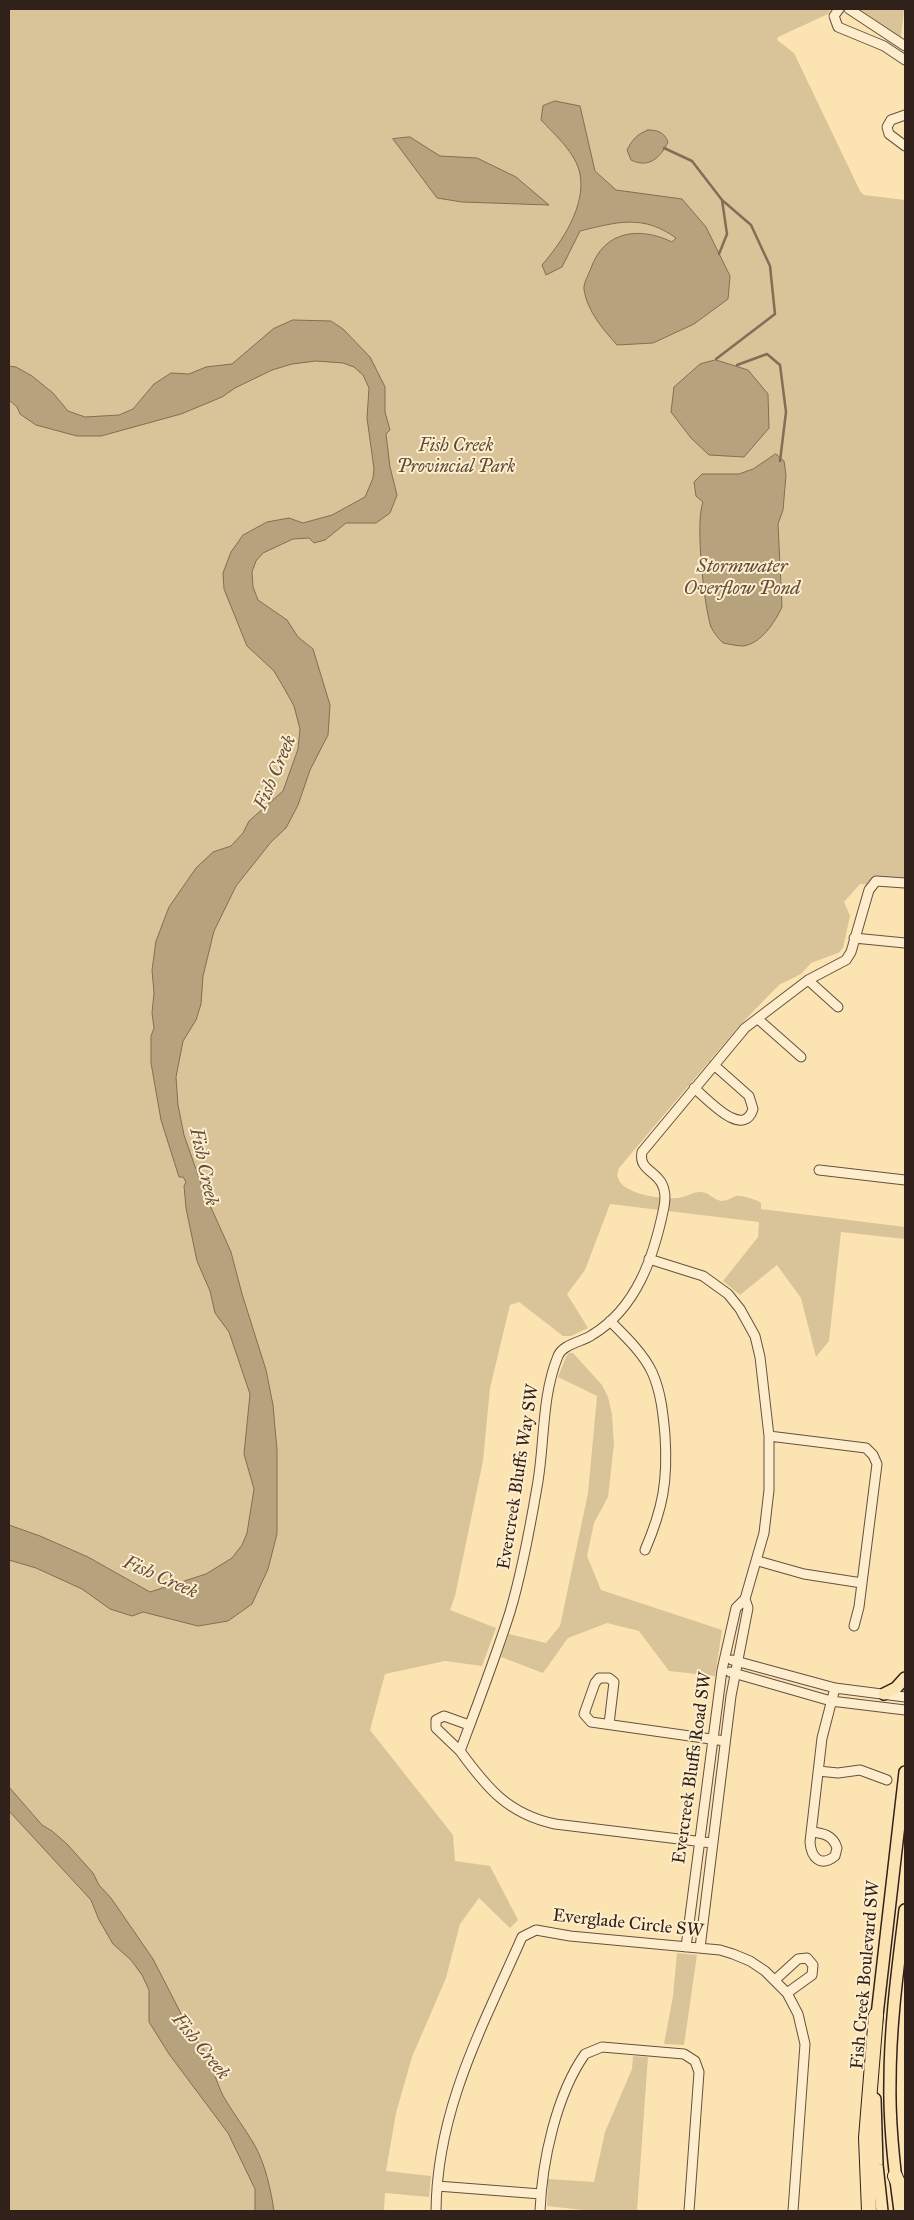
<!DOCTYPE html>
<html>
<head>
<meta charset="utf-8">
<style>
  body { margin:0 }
  #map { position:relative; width:914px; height:2220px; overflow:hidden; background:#fce4b2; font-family:"IM FELL Great Primer",serif }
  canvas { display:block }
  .frame { position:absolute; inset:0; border:10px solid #30211a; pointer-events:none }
</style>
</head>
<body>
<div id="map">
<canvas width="914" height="2220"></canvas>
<div class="frame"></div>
</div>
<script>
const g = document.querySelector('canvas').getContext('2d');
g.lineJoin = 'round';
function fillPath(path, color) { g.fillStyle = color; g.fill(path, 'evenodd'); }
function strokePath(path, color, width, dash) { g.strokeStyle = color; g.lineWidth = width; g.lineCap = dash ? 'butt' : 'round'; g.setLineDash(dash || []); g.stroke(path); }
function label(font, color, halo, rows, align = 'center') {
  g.font = font + ' "IM FELL Great Primer",serif'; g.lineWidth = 4; g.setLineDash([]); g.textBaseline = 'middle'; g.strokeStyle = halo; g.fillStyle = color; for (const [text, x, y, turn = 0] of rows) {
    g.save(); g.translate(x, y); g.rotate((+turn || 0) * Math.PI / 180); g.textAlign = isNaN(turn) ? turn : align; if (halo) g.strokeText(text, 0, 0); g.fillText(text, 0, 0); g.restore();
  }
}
fillPath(new Path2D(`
  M9 9H830L828 14 778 37 777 40 794 53 860 191 864 195 905 200V888L860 884 844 902 850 916 843 948 838 953 811 963 801 974 779 985 739 1026 619 1168C608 1193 662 1200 678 1198 686 1197 692 1192 700 1192 709 1192 714 1200 721 1201 728 1201 730 1198 736 1196 741 1195 757 1200 761 1203V1209L905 1227V1239L841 1232 829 1341 816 1357 801 1298 777 1265 740 1295 723 1281 758 1237 759 1222 610 1204 585 1270 567 1294 588 1328 571 1336H563L519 1302 510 1305 490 1388 483 1461 455 1596 450 1610 496 1628 482 1666 445 1661 385 1674 370 1730 453 1835 455 1861 490 1866 518 1920 510 1928 479 1898 460 1924 446 1978 412 2057 396 2113 386 2171 431 2176 429 2197 385 2193 384 2211H9Z
  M859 9H904L901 37Z
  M569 1353H573L602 1385 608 1397 612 1414 614 1444 608 1497 594 1523 587 1556 601 1590 722 1630 715 1676 669 1671 639 1631 607 1623 568 1638 543 1673 501 1657 509 1634 546 1643 560 1626 588 1493 597 1396 558 1377 566 1357Z
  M677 1953 697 1955 684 2045 664 2044 673 1996Z
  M633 2056 648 2057 637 2211H639H592L547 2206 548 2179 594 2182 605 2132 632 2069Z`), '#d9c398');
const water = new Path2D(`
  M555 101 580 106 595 171 616 190 682 199 706 227 730 276 728 299 694 324 653 343 617 345C602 328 588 312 584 290 583 283 589 274 591 268 604 231 639 226 672 242L676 238C643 214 617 222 580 231L562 267 546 275 542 265C562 242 586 206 580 174 576 153 555 135 541 120L543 106Z
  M648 130C658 130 664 132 668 142 661 157 649 169 631 160L627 150C632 140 637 134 648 130Z
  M410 137 440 156 477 158 516 177 549 205 462 202 437 198 393 139Z
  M293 320 331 321 343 329 370 357 385 387V412L390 430 386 434 390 467 397 495 390 513 376 523H346L325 540 314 543 309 538 293 539 263 553 256 561 252 572 253 587 258 600 287 620 298 637 313 649 330 705 328 735 310 770 298 805 286 828 271 842 236 886 214 931 203 976 201 1004 196 1020 183 1041 176 1077 178 1105 184 1135 204 1192 231 1252 242 1294 266 1370 273 1405 277 1450V1534L268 1569 252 1604 228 1621 198 1626 143 1612 132 1616 110 1609 82 1589 36 1568 9 1560V1525L40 1536 88 1557 150 1592 206 1574 232 1558 242 1545 247 1533 254 1489 244 1454 250 1394 229 1332 215 1313 210 1291 197 1261 186 1208 184 1186 186 1182 183 1177H179L161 1120 151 1063V1036L154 1028 152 1013 154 993 152 970 156 941 169 907 196 868 213 852 231 846 243 833 249 821 283 791 298 749 300 729 294 706 284 688 274 671 247 646 224 589 223 573 231 552 243 535 267 522 289 518 303 523 332 515 365 497 373 478 374 469 367 418 369 388 363 375 354 367 343 363 316 361 292 364 272 370 235 388 222 397 181 414 101 436H77L36 425 20 414 17 407 9 400V366L16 367 32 376 53 393 68 411 85 417 119 415 133 409 154 384 171 373 189 374 206 367 232 364 273 329Z
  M716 360 748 370 768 394 769 428 744 457 709 455 691 438 671 412 674 387 700 364Z
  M776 454 784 461 786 475 783 510 778 524 782 607C775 622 761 644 743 646 737 646 729 644 723 643 718 638 714 633 711 627 704 606 695 522 703 502L696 496 694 482 702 474H739L753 469Z
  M9 1787 42 1825 52 1831 67 1844 93 1873 99 1885 111 1898 153 1959 193 2037C212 2052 213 2079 225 2099 234 2114 245 2129 254 2144 265 2163 271 2190 274 2211H255V2189L228 2133 169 2054 149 2022V1990L142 1975 131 1960 113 1944 99 1920 91 1900 9 1811Z`);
fillPath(water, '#b7a27e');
strokePath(water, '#816e56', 1);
strokePath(new Path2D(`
  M664 148 692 161 722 200 727 234 719 254
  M716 359 775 314 770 266 751 225 722 200
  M737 365 767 354 780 365 786 412 780 461`), '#816e56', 2.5);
const minor = new Path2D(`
  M839 9 834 16 838 27 884 46 905 60
  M849 9 905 46
  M905 115 891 120 887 127 889 134 905 146
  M854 938 905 943
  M808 980 838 1007
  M758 1019 801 1057
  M694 1088C707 1098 743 1140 753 1109L749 1096 714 1065
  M819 1170 905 1180
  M649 1259 703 1276 728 1294 740 1309 755 1336 760 1357 769 1436V1490L764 1533 745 1599 736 1608 722 1670 686 1947
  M610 1321C625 1336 643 1353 652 1372 661 1392 663 1413 665 1435 668 1481 663 1508 645 1550
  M758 1561 804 1574 862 1583 877 1464 873 1455 866 1448 769 1436
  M854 1626 859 1607 862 1583
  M732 1660 835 1688 905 1697
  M730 1672 831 1701 905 1710
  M609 1724 614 1682 609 1678H599L595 1683 584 1714 591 1722 725 1741
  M460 1751 436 1728V1720L444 1716 469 1725
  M818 1771 838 1773 860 1770 887 1780
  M811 1832C823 1833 833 1835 837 1848L835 1856C820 1868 811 1857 810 1842L822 1738 835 1688
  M712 1843 555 1824C508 1814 487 1788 460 1751 477 1706 495 1659 510 1612 522 1572 530 1528 537 1487 545 1444 541 1398 558 1356 563 1344 582 1342 592 1335 637 1308 654 1256 664 1207 671 1169 637 1176 642 1152L745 1028 808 980 846 960 851 952 869 890 876 881 905 883
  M700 1948 731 1696 748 1608 745 1599
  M775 1980 798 1959 807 1958 813 1965 812 1975 787 1993
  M437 2186 541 2194
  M436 2211C437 2109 482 2028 522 1937L536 1930 570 1936 720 1950 733 1954 750 1961 765 1971 787 1993 798 2014 805 2044 793 2211
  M540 2211C542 2162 556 2095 585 2054L602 2047 684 2054 695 2061 699 2072 689 2211`);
const major = new Path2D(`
  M884 1694 896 1688 905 1678
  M876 2024 905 1772
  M875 2099 877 2165 882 2211
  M900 2211C894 2168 889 2125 890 2082 890 2024 898 1967 905 1910`);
const highway = new Path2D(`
  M895 2176 905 2198
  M869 2211 866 2138 876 2015`);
strokePath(minor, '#635240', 11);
strokePath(major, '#30211a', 14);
strokePath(highway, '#30211a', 16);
strokePath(minor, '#fdedcd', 9);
strokePath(major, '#fce4b2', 11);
strokePath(highway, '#fce4b2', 14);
label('italic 18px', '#5a4a3a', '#fdedcd', [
  ["Fish Creek",456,447],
  ["Provincial Park",456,468]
]);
label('18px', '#30211a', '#fdedcd', [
  ["Evercreek Bluffs Way SW",519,1477,-81],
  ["Evercreek Bluffs Road SW",693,1768,-82],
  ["Everglade Circle SW",628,1924,6],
  ["Fish Creek Boulevard SW",866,1975,-85]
]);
label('italic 19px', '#5f4e3d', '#fdedcd', [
  ["Stormwater",742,567],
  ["Overflow Pond",742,589],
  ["Fish Creek",276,773,-67],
  ["Fish Creek",203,1167,78],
  ["Fish Creek",160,1578,24],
  ["Fish Creek",200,2047,51]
]);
</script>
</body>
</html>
